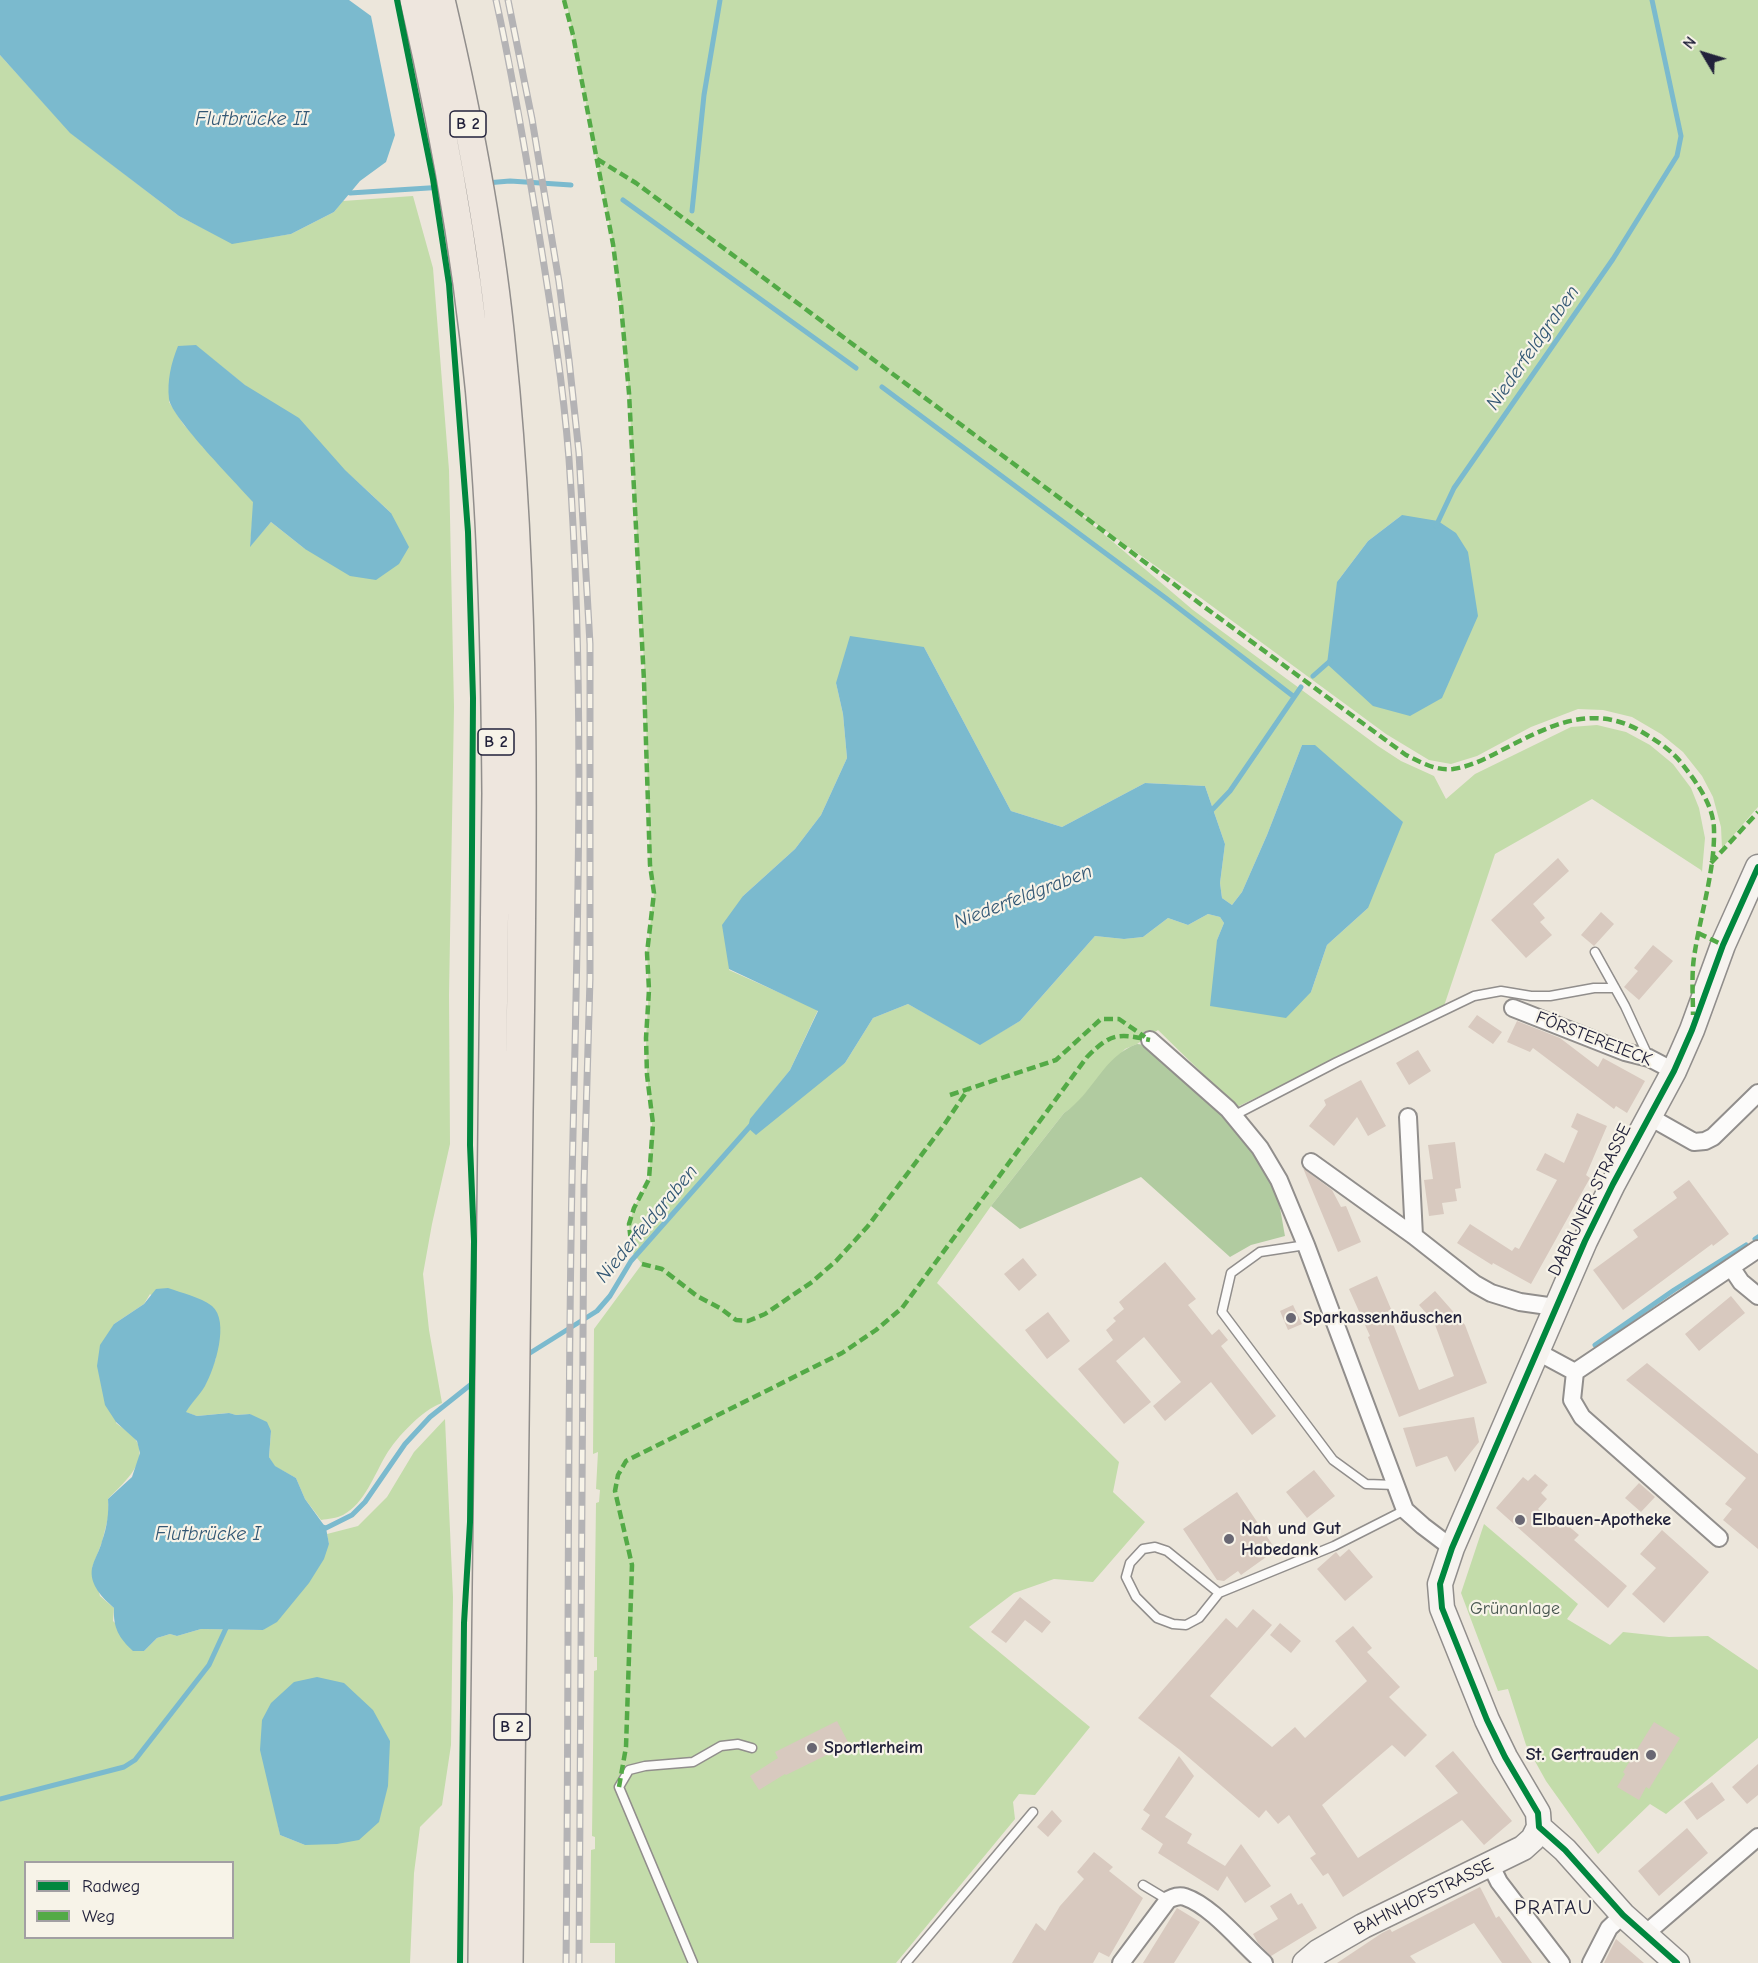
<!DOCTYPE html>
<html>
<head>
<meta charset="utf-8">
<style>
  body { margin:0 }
  #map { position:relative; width:1758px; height:1963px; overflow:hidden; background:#ece6db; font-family:"Comic Neue",sans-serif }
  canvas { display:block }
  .legend { position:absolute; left:24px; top:1861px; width:210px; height:78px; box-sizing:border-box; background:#f7f3e8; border:2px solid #a29fa3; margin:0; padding:8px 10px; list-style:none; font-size:18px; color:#22223b }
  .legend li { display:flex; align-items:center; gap:12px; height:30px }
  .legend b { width:30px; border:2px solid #a29fa3 }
  .north { position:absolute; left:1674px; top:24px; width:60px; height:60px; -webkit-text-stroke:4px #f7f3e8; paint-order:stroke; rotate:308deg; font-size:16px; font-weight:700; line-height:24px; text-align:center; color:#22223b }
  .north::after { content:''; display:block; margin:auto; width:21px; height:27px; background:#22223b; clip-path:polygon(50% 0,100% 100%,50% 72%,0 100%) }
</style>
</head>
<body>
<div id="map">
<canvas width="1758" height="1963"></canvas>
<ul class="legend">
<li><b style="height:8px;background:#00873e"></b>Radweg</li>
<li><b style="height:8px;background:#53aa46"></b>Weg</li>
</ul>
<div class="north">N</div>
</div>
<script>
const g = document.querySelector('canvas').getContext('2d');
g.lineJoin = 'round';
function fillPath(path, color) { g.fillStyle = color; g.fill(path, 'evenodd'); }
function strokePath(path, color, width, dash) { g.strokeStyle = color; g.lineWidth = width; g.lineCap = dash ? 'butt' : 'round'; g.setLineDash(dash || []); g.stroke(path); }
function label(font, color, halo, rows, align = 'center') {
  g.font = font + ' "Comic Neue",sans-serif'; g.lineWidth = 4.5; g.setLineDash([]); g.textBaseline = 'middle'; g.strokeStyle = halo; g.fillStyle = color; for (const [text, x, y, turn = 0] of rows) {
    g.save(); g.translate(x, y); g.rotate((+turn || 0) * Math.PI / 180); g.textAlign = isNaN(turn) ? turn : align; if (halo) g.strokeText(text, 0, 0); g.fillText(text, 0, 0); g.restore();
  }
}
fillPath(new Path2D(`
  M566 0H1758V807L1722 848 1721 827 1713 797 1702 776 1683 752 1661 734 1632 717 1603 710 1578 709 1531 727 1477 756 1451 764 1429 760 1386 734 1201 598 1072 507 1193 610 1378 746 1401 761 1434 776 1446 799 1475 774 1571 727 1597 725 1626 732 1650 745 1673 764 1691 788 1699 808 1705 838 1702 872 1701 870 1592 799 1495 854 1444 1006 1237 1107 1158 1030 1137 1044 1125 1049 1077 1104 1064 1113 991 1206 937 1283 1119 1462 1113 1492 1145 1522 1093 1582 1054 1579 1014 1593 969 1627 1090 1727 1035 1795 1019 1794 1013 1802 1015 1819 896 1963H615V1943H590L591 1850 595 1849V1837L592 1836 594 1671 597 1670V1657H594L596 1503 599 1502 600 1490 596 1489 598 1452 593 1454 594 1329 642 1264 632 1252 629 1224 634 1208 649 1179 652 1124 647 1075 646 1038 649 990 647 953 654 893 650 865 645 681 629 393 621 304 613 243ZM1402 515 1337 582 1368 541ZM924 647 1011 811 1062 827 1145 783 1205 786 1225 844 1220 883 1222 898 1232 905 1242 892 1267 835 1302 745 1368 908 1327 945 1311 992 1217 940 1224 923 1220 917 1208 914 1188 925 1168 918 1143 937 1124 939 1095 936 1020 1021 980 1044 908 1004 873 1018 845 1063 751 1119 790 1070 818 1010 729 970 743 896 795 849 821 815 847 758 843 714 836 683Z
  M0 55 71 133 179 216 232 243 291 234 334 212 343 201 413 196 433 268 449 470 454 707 449 995 450 1144 432 1224 423 1274 429 1330 442 1403C422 1410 397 1437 386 1455 374 1475 365 1503 343 1515 337 1518 328 1519 321 1520L305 1499 296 1478 274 1466 269 1457 271 1431 250 1414 236 1415 228 1413 197 1416 185 1412 205 1385 216 1358 150 1294 144 1304 114 1324 116 1423C122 1428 134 1435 137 1442 148 1464 121 1485 108 1499L109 1514 102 1542 92 1568 100 1596 114 1608 113 1621 144 1651 157 1638 170 1634 177 1636 201 1629 263 1630 329 1544 327 1534 358 1526 387 1497 414 1452 445 1419 453 1597 451 1745 442 1805 420 1827 414 1873 410 1963H0ZM196 346C263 399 329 454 391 513L305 549 271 522 250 546 254 502 184 425 169 402ZM272 1796 305 1845 280 1835ZM26 1862H232V1938H26Z
  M1484 1524 1578 1604 1567 1619 1610 1645 1623 1632 1669 1637 1708 1636 1758 1670V1738L1666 1814 1650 1804 1598 1854 1546 1781 1526 1745 1508 1689 1498 1691 1461 1593Z`), '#c3dcaa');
fillPath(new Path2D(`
  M1137 1044 1146 1045C1189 1083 1253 1131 1274 1187 1280 1202 1282 1220 1285 1236L1251 1245 1230 1257 1141 1177 1020 1229 991 1206 1064 1113C1093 1094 1103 1056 1137 1044Z`), '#b1cba0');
fillPath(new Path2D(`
  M0 0H349L371 16 395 135 386 162 360 181 334 212 291 234 232 244 179 216 70 133 0 55Z
  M196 345 245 385 299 418 345 470 391 513 409 547 399 564 376 580 350 576 305 549 271 522 250 547 253 502C238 485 171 417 169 399 167 381 171 363 178 346Z
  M1402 515 1438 521 1456 533 1468 552 1478 616 1442 698 1410 716 1373 706 1327 664 1337 582 1368 541Z
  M850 636 924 647 1011 811 1062 827 1145 783 1205 786 1225 844 1220 883 1222 898 1232 905 1242 892 1267 835 1302 745H1315L1403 822 1368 908 1327 945 1311 992 1286 1018 1210 1006 1217 940 1224 923 1220 917 1208 914 1188 925 1168 918 1143 937 1124 939 1095 936 1020 1021 980 1045 908 1004 873 1018 845 1063 756 1135 748 1128 750 1119 790 1070 818 1011 729 969 722 925 743 896 795 849 821 815 847 758 843 714 836 683Z
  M168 1288C182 1293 200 1297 212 1306 230 1321 215 1368 205 1386 200 1395 191 1403 186 1412L197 1416 229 1413 236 1415 250 1414 267 1422 271 1431 269 1457 275 1466 296 1478 305 1499 326 1528 329 1544 324 1559 309 1583 277 1622 263 1630 201 1629 177 1636 170 1634 157 1638 144 1651H133C119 1638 113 1628 114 1608 103 1598 89 1585 92 1568 94 1559 100 1550 102 1541 107 1527 109 1513 108 1499L132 1477 140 1453 137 1441 116 1422 105 1405 97 1366 100 1345 114 1324 144 1304 156 1289Z
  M317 1677 344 1683 373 1710 390 1741 388 1786 379 1822 359 1840 337 1844 305 1845 280 1835 260 1750 262 1720 271 1703 294 1682Z`), '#7bbace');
strokePath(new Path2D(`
  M486 183 510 181 571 185
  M350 193 444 187
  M623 200 856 368
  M692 211 704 95 720 0
  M882 387 1167 599 1293 696
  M1436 526 1454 488 1613 259 1677 156 1681 136 1652 0
  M1313 676 1330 661
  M1210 812 1230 791 1301 687
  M1755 1239 1758 1237
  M1595 1345 1674 1290 1746 1245
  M523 1355 530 1353 597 1311 610 1296 631 1261 752 1124
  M322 1527 326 1528 352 1515 365 1502 405 1444 430 1417 479 1378
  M0 1799 124 1767 135 1760 209 1665 227 1626`), '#7bbace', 5);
fillPath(new Path2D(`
  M1558 858 1569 871 1533 904 1545 918 1540 922 1552 935 1526 958 1491 920Z
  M1601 912 1614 924 1594 946 1581 935Z
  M1653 945 1673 961 1639 1000 1624 987 1638 971 1634 968Z
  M1477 1015 1502 1032 1493 1044 1468 1027Z
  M1517 1021 1560 1038 1598 1067 1603 1058 1645 1081 1627 1113 1616 1106 1614 1109 1533 1048 1530 1052 1507 1042Z
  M1418 1050 1431 1071 1409 1085 1396 1063Z
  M1361 1080 1386 1126 1368 1136 1357 1117 1334 1146 1309 1126 1326 1105 1324 1100Z
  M1577 1113 1607 1126 1586 1175 1590 1178 1531 1284 1493 1263 1492 1265 1457 1243 1470 1224 1512 1251 1515 1247 1519 1249 1557 1180 1536 1170 1545 1153 1564 1163 1578 1131 1571 1127Z
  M1455 1142 1461 1188 1455 1189 1457 1201 1442 1203 1444 1214 1429 1216 1424 1180 1433 1179 1428 1145Z
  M1303 1168 1332 1190 1341 1207 1346 1206 1361 1242 1338 1252Z
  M1689 1180 1729 1234 1713 1246 1712 1244 1623 1310 1593 1270 1638 1237 1633 1230 1677 1198 1673 1192Z
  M1023 1258 1037 1275 1019 1291 1004 1274Z
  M1165 1262 1196 1299 1188 1305 1212 1335 1219 1329 1228 1340 1221 1346 1276 1416 1252 1435 1211 1382 1165 1421 1153 1406 1181 1382 1144 1337 1116 1361 1151 1402 1124 1424 1078 1369 1113 1340 1106 1330 1116 1321 1113 1318 1124 1309 1119 1302Z
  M1377 1276 1391 1309 1388 1311 1419 1390 1454 1376 1434 1322 1419 1305 1435 1291 1465 1325 1487 1383 1399 1417 1368 1337 1370 1336 1349 1289Z
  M1731 1296 1745 1313 1699 1351 1685 1334Z
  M1293 1305 1302 1324 1288 1330 1280 1311Z
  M1048 1312 1070 1341 1047 1359 1025 1330Z
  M1647 1363 1758 1454V1549L1723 1520 1732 1509 1725 1504 1746 1478 1626 1380Z
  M1474 1417 1479 1442 1455 1472 1447 1456 1416 1467 1403 1428Z
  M1314 1470 1335 1496 1307 1518 1286 1492Z
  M1535 1474 1548 1485 1541 1493 1547 1499 1538 1509 1560 1528 1565 1523 1579 1535 1574 1540 1627 1586 1608 1608 1496 1508 1523 1477 1528 1481Z
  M1639 1483 1655 1497 1641 1512 1625 1498Z
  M1237 1492 1276 1550 1241 1575 1238 1571 1224 1581 1217 1580 1183 1529Z
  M1662 1530 1709 1572 1664 1623 1632 1594 1656 1568 1640 1554Z
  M1349 1549 1373 1577 1345 1601 1317 1569 1336 1552 1340 1557Z
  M1020 1597 1051 1622 1042 1633 1025 1620 1006 1643 991 1632Z
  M1253 1609 1272 1625 1210 1696 1272 1747 1295 1727 1305 1738 1367 1681 1335 1641 1353 1626 1372 1648 1367 1652 1400 1687 1389 1697 1427 1735 1405 1757 1392 1745 1322 1805 1358 1858 1458 1793 1435 1766 1453 1751 1512 1821 1484 1845 1462 1820 1343 1897 1328 1873 1323 1876 1310 1858 1316 1854 1289 1815 1278 1824 1266 1810 1259 1818 1180 1750 1138 1718 1226 1618 1237 1628Z
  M1280 1623 1301 1641 1291 1653 1270 1635Z
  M837 1721 849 1744 786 1775 785 1774 759 1790 750 1776 778 1758 775 1752Z
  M1654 1722 1680 1738 1649 1789 1646 1787 1639 1800 1617 1787 1625 1774 1623 1772Z
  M1179 1756 1194 1776 1165 1817 1192 1834 1187 1843 1225 1866 1241 1844 1271 1886 1245 1903 1227 1876 1218 1891 1158 1853 1163 1844 1141 1829 1150 1815 1143 1810Z
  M1758 1764V1795L1747 1804 1732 1787Z
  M1712 1782 1725 1800 1697 1820 1684 1802Z
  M1052 1810 1062 1821 1048 1837 1037 1827Z
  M1687 1828 1708 1853 1659 1896 1638 1871Z
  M1094 1852 1113 1867 1109 1871 1143 1898 1109 1957 1099 1952 1093 1963H1012L1036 1923 1045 1931 1060 1906 1084 1879 1077 1872Z
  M1480 1887 1496 1918 1499 1916 1532 1963H1502L1474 1923 1410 1956 1416 1963H1337L1382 1933 1390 1929 1392 1932Z
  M1291 1893 1298 1905 1302 1903 1317 1928 1271 1956 1258 1943 1253 1934 1278 1919 1270 1906Z
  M1177 1908 1200 1922 1174 1963H1143Z
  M1616 1939 1644 1963H1604Z`), '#d8c9bf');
const lane = new Path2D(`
  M1595 952 1625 1006 1649 1058
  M1233 1116 1337 1062 1474 996 1501 991 1531 996H1550L1594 988H1615
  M1306 1245 1260 1252 1231 1273 1222 1312 1333 1460 1366 1484 1396 1485
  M1219 1593 1167 1551 1155 1547 1143 1549 1130 1563 1126 1577 1136 1597 1157 1618 1173 1624 1186 1625 1199 1618 1219 1593 1334 1546 1405 1510
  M1143 1885 1168 1900
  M693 1963 619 1787 629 1770 645 1766 693 1762 721 1746 738 1744 752 1748
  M906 1963 1033 1812`);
const street = new Path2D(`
  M1513 1008 1625 1052 1649 1058 1674 1071
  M1150 1040 1228 1109 1260 1148 1279 1180 1306 1245 1405 1510 1423 1526 1452 1548
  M1648 1116 1694 1142 1705 1141 1713 1137 1758 1093
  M1408 1117 1414 1236
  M1311 1162 1414 1236 1475 1284 1491 1293 1520 1302 1555 1307
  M1731 1267 1741 1282 1758 1296
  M1536 1351 1575 1372
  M1575 1372 1572 1400 1582 1417 1719 1538
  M1575 1372 1758 1249
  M1490 1864 1499 1882 1561 1963
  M1644 1935 1758 1837
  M1121 1963 1168 1900C1174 1897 1179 1895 1185 1897 1212 1906 1242 1944 1264 1963
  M1591 1963 1609 1928 1623 1915`);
const secondary = new Path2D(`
  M1305 1963 1318 1952 1363 1926 1523 1848 1533 1839 1539 1827
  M1677 1963 1623 1915 1565 1850 1539 1827 1538 1813 1505 1757 1487 1720 1442 1608 1440 1584 1452 1548 1585 1241 1613 1184 1674 1071 1692 1030 1723 945 1758 867`);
const primary = new Path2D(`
  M414 0C448 146 473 294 484 444 493 560 495 677 496 793L482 1963
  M441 0C468 115 491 233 502 351 528 604 523 858 519 1112 515 1396 512 1679 509 1963`);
strokePath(lane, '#918e8c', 11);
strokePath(street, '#918e8c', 20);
strokePath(secondary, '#918e8c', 27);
strokePath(primary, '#918e8c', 30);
strokePath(lane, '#fcfbfa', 8);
strokePath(street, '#fcfbfa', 16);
strokePath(secondary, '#f6f3ef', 24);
strokePath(primary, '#eee6de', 27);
const rail = new Path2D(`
  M496 0C513 77 526 155 539 234 551 308 563 383 569 459 586 699 577 941 572 1181 567 1442 569 1702 566 1963
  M508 0 532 119 559 282 569 360 579 453 590 644V979L584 1183 579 1963`);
strokePath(rail, '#b4b3b5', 7);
strokePath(rail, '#f7f3e8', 4.5, [14]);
strokePath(new Path2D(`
  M564 0 573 35 613 244 621 305 629 393 644 681 650 865 654 893 647 953 649 990 646 1038 647 1075 653 1124 649 1179 634 1208 629 1224 632 1252
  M597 159 636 183 1069 505 1199 603 1406 755C1420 762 1436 771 1453 769 1472 766 1487 758 1504 749 1547 727 1589 704 1637 729 1654 739 1671 749 1683 765 1697 783 1714 806 1714 830 1715 869 1701 913 1695 951 1691 972 1693 994 1693 1015
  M1711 863 1758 812
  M1698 933 1723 945
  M950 1095 1056 1060 1101 1019H1119L1145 1037
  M642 1264 662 1269 697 1296 720 1308 736 1320 748 1321 765 1314 812 1282 836 1261 868 1226 944 1125 969 1088
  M619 1787 626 1747 632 1565 615 1491 618 1475 626 1461 842 1353 876 1330 902 1308 1087 1057C1111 1033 1118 1033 1150 1040`), '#53aa46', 4.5, [9, 4.5]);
strokePath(new Path2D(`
  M397 0 433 179 449 284 468 532 473 698 470 1145 474 1241 470 1522 464 1623 460 1963
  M1677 1963 1623 1915 1565 1850 1539 1827 1538 1813 1505 1757 1487 1720 1442 1608 1440 1584 1452 1548 1585 1241 1613 1184 1674 1071 1692 1030 1723 945 1758 867`), '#00873e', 6);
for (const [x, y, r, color] of [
  [1291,1318,6,"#696773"],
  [1520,1520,6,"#696773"],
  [1229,1539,6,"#696773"],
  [812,1748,6,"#696773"],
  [1651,1755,6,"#696773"]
]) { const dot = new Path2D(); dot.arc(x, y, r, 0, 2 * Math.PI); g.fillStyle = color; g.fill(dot); strokePath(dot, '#f7f3e8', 2); }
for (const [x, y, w] of [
  [468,124,36],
  [496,742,36],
  [512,1727,36]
]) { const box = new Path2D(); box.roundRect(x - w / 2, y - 13, w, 26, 4.5); g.fillStyle = '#f7f3e8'; g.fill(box); strokePath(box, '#22223b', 1.5); }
label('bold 16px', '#22223b', null, [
  ["B 2",468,124],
  ["B 2",496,742],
  ["B 2",512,1727]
]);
label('18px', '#22223b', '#f7f3e8', [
  ["FÖRSTEREIECK",1594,1039,21],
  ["DABRUNER STRASSE",1590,1200,-64],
  ["BAHNHOFSTRASSE",1424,1897,-26]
]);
label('bold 18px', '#22223b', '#f7f3e8', [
  ["Sparkassenhäuschen",1303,1318],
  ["Elbauen-Apotheke",1532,1520],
  ["Nah und Gut",1241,1529],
  ["Habedank",1241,1550],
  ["Sportlerheim",824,1748],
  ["St. Gertrauden",1639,1755,"right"]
], 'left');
label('18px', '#485750', '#f7f3e8', [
  ["Grünanlage",1515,1609]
]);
label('italic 20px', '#325774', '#f7f3e8', [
  ["Flutbrücke II",252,119],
  ["Niederfeldgraben",1533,348,-55],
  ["Niederfeldgraben",1023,897,-21],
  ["Niederfeldgraben",647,1224,-50],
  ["Flutbrücke I",208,1534]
]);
g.letterSpacing = '1.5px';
label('21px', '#22223b', '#f7f3e8', [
  ["PRATAU",1554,1908]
]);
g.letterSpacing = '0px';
</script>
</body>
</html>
